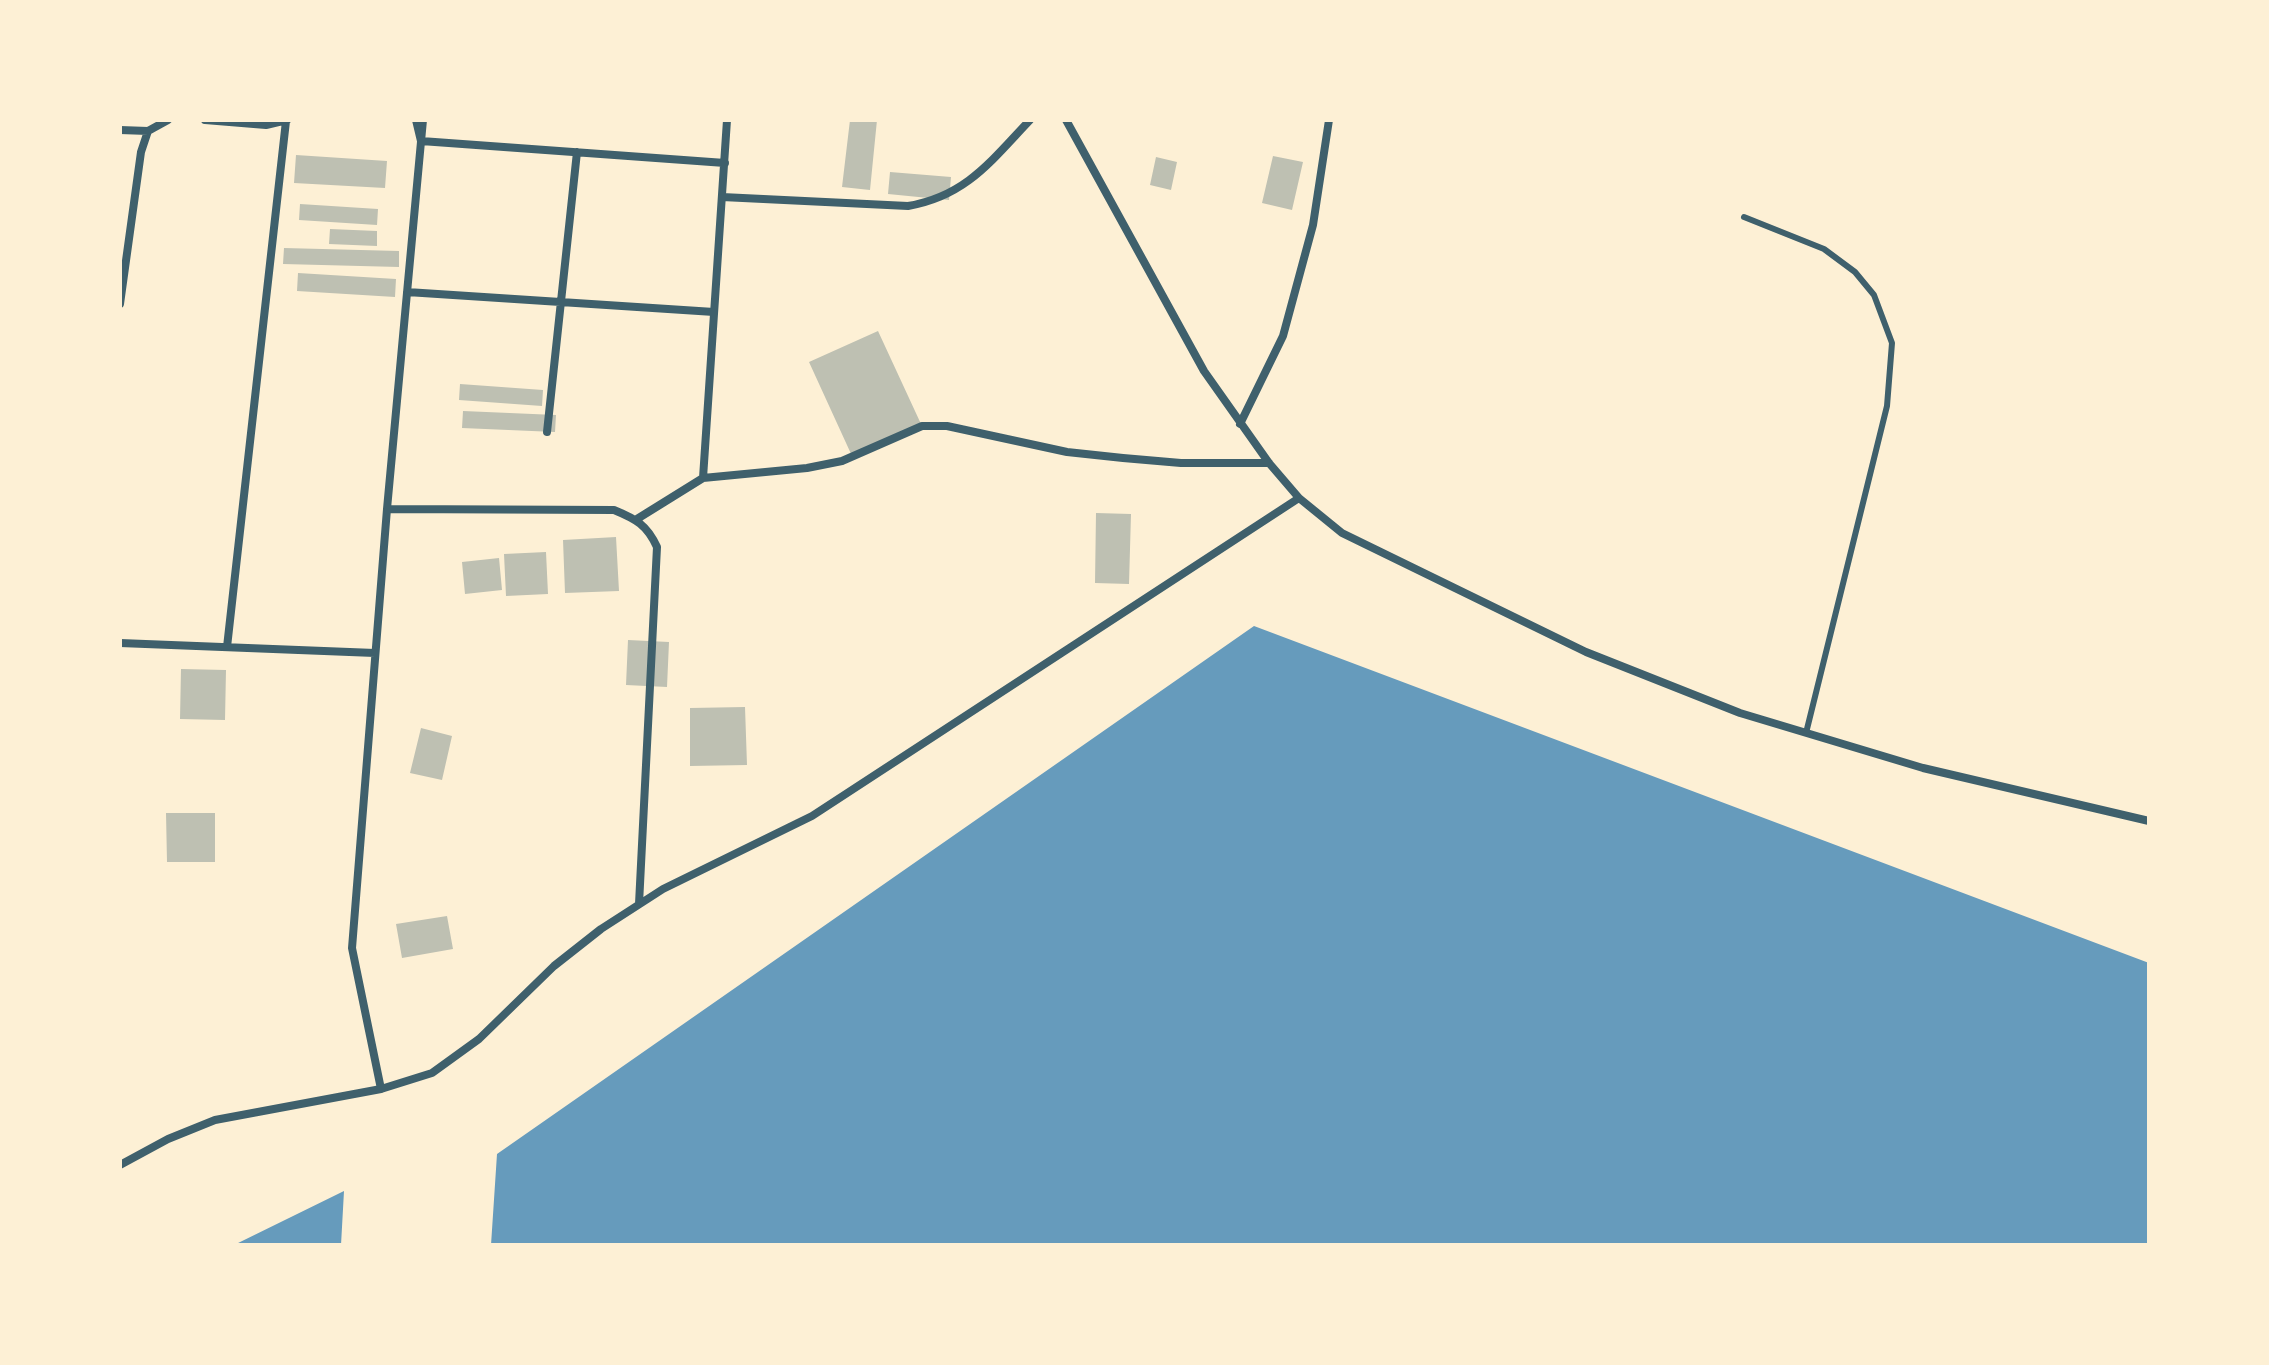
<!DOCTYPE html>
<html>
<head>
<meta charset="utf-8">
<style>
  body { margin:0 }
  #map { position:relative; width:2269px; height:1365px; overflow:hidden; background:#fdf0d5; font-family:Cabin,sans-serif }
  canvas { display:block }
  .frame { position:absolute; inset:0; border:122px solid #fdf0d5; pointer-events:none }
</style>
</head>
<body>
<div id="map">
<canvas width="2269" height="1365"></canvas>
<div class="frame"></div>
</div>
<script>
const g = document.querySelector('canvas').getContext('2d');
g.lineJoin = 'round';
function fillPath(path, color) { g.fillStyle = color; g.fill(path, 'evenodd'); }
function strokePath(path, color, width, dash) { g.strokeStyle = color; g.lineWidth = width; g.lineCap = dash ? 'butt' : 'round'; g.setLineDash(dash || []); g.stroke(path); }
fillPath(new Path2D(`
  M1254 626 2149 963V1245H491L497 1154Z
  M344 1191 341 1245H234Z`), '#669bbc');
fillPath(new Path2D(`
  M850 120H877L870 190 842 187Z
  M296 155 387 161 385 188 294 183Z
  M1273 156 1303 162 1292 210 1262 203Z
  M1156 157 1177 162 1171 190 1150 185Z
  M890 172 951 177 949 200 888 194Z
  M300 204 378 209 377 225 299 220Z
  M330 229 377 231V246L329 244Z
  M284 248 399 251V267L283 264Z
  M298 273 396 279 395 297 297 291Z
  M878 331 921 424 852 456 809 362Z
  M460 384 543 390 542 406 459 400Z
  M463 411 556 415 555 432 462 428Z
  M1096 513 1131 514 1129 584 1095 583Z
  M616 537 619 591 565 593 563 540Z
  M546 552 548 594 506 596 504 554Z
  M499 558 502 590 465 594 462 562Z
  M628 640 669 642 667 687 626 685Z
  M181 669 226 670 225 720 180 719Z
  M745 707 747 765 690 766V708Z
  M421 728 452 736 442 780 410 773Z
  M166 813H215V862H167Z
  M447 916 453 949 402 958 396 924Z`), '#bec0b2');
strokePath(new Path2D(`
  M1744 217 1824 249 1855 272 1874 295 1892 343 1887 406 1806 733`), '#3f606c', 6);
strokePath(new Path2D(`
  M205 120 266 125 287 120
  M416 120 421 141 725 163
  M1066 120 1204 371 1269 463 1299 498 1342 533 1586 652 1740 713 1923 768 2149 821
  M120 130 148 131
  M722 197 908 206C966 196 991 161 1030 120
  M407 292 714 312
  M120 304 141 152 148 131 168 120
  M1240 424 1283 336 1313 225 1329 120
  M547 432 577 152
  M703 478 727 120
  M387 509 614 510C636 519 647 525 657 547L639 904
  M637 519 703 478 807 468 842 461 922 426H947L1067 452 1123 458 1181 463H1269
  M120 643 375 653
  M227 647 286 121
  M381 1089 352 948 387 509 423 120
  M120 1165 168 1139 215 1120 381 1089 432 1073 479 1039 554 966 601 929 663 889 812 816 1299 498`), '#3f606c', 8);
</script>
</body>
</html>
